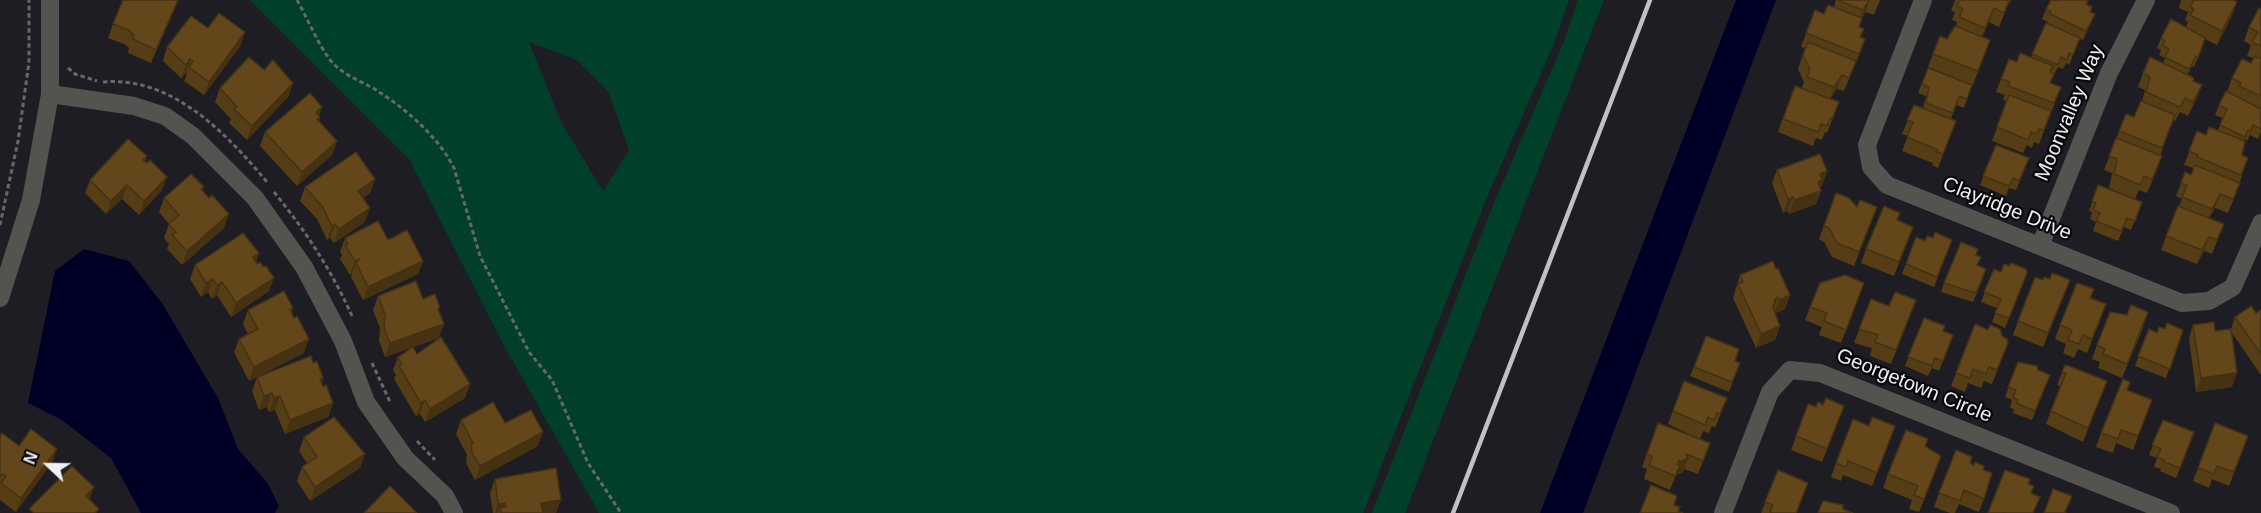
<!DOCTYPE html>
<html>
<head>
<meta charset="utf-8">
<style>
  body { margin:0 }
  #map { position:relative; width:2261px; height:513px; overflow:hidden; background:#1e1d24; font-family:Arial,sans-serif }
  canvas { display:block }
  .north { position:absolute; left:18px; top:435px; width:60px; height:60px; -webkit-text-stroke:4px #08080a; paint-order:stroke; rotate:292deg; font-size:16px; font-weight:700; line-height:24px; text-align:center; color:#efeff3 }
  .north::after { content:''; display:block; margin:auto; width:21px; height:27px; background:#efeff3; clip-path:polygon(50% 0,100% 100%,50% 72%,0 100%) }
</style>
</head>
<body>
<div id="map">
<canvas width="2261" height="513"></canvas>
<div class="north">N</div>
</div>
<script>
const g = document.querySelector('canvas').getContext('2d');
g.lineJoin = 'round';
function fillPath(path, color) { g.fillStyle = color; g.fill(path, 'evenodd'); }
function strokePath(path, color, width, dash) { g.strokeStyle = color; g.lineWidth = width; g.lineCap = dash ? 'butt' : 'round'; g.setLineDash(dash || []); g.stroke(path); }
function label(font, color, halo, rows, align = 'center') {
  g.font = font + ' Arial,sans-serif'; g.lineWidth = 4.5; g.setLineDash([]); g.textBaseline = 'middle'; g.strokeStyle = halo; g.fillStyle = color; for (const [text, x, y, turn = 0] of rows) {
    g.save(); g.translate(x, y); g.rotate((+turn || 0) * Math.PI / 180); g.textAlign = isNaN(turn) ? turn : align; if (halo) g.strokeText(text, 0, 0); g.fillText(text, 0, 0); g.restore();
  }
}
fillPath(new Path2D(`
  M250 0H1569L1555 41 1488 195 1363 513H599L502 342 409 159ZM529 42 577 60 608 91 629 150 603 191 561 122Z
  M1578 0H1604L1405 513H1372L1496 198 1563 44Z`), '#00402b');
fillPath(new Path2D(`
  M1736 0H1776L1583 513H1540Z
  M84 249 129 261 162 303 218 398 238 449 268 484 279 506 275 513H141L111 458 62 420 28 403 55 271Z`), '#000027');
strokePath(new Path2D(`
  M297 0C308 19 317 43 331 61 342 74 358 80 373 88 405 108 437 135 454 168L480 256 529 352 552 380 588 463 621 513
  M68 68 75 74 97 81
  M103 82C172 76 226 133 267 182
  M274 192C305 230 332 271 352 316
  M0 225 18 141 29 62V0
  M372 363 391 404
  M417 441 435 460`), '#67676d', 3, [4.5, 3]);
strokePath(new Path2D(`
  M1923 0 1867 145 1871 167 1887 185 2182 303 2209 301 2233 287 2261 223
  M50 94 134 106 165 116 193 136 255 198 304 267 343 341 366 402 405 458 445 496 454 513
  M2040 246 2109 73 2146 0
  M0 298 31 200 50 94V0
  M1723 513 1770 392 1790 370 1820 373 2171 513`), '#555350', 18);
strokePath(new Path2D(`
  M1453 513 1650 0`), '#c1c1c5', 4.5);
fillPath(new Path2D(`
  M1836 0H1880L1874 15 1866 12 1861 18 1859 27 1861 38 1865 39 1860 53 1844 91 1837 89 1830 99 1839 102 1827 133 1825 132 1822 140 1816 138 1813 146 1778 132 1795 86 1802 88 1804 82 1798 69 1805 48 1801 47 1815 10 1824 14 1834 7Z
  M1955 0H2011L2009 4H2008L1999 27 1989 22 1982 37 1990 40 1973 85 1928 67 1940 36 1947 39 1956 26 1957 22 1952 20 1955 12 1951 11Z
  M2089 0 2087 5 2091 12V23L2083 40 2080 39 2069 65 2066 63 2063 69 2058 67 2054 75 2053 74 2050 83 2061 87 2039 144 2034 142 2032 148 2027 145 2023 153 1992 141 2007 101 2003 100 2005 95 1996 92 2009 59 2017 62 2031 58 2048 22 2042 19 2046 9 2057 1Z
  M2181 0H2233L2232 16 2217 45 2205 39 2194 67 2192 66 2188 74 2193 81 2202 85 2197 98 2188 116 2180 112 2175 121 2173 120 2160 156 2157 170 2147 193 2139 190 2135 199 2109 188 2112 173 2104 170 2126 114 2134 117 2142 102 2145 90 2138 87 2143 73 2163 63 2165 58 2159 55 2161 50 2157 48 2161 38 2186 28 2188 22 2185 20 2188 12 2179 8Z
  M175 8 151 63 128 53 129 48 124 44 108 38 113 24Z
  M2261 9V132L2258 139 2250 135 2247 141 2244 139 2242 155 2248 158 2235 196 2228 213 2215 208 2209 218 2224 224 2212 254 2204 251 2197 264 2161 250 2178 206H2179L2182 199 2176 196 2181 183 2191 175 2193 171V168L2184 165 2197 131 2206 135 2218 130 2223 118 2215 115 2219 105 2227 92 2232 78 2251 63 2253 58 2247 56 2251 45 2244 41 2249 27Z
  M208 28 241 45 204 95 184 81 187 74 186 73 181 78 163 61 167 47Z
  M1928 68 1972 85 1964 108 1956 105 1951 119 1956 121 1938 168 1932 165 1933 163 1902 151 1908 136 1902 134 1914 105 1923 108 1926 96 1918 93Z
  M264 70 293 83 288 97 247 140 229 123 231 119 215 102 220 88Z
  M322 107 319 115 320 117 319 121 337 141 332 155 297 186 260 146 265 132Z
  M1996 145 2029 158 2016 190 2009 188 2006 196 1980 185Z
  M147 156 145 162 162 190 139 215 122 199 106 214 85 193 90 180Z
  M1777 170 1827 171 1822 185 1820 187 1821 191 1816 204 1789 214 1788 211 1783 213 1772 183Z
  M375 179 370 193 363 198 365 222 334 243 330 238 327 240 317 219 300 201 305 187Z
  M2098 185 2142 202 2131 230 2124 227 2118 241 2093 231 2096 222 2090 219 2092 212 2089 211Z
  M203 191 224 228 182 265 167 249 169 244 164 238 169 224 159 212 164 198Z
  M1836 193 1857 207 1872 220 1854 266 1832 257 1824 242 1819 239Z
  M1913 227 1894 276 1861 263 1866 249Z
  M1916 237 1925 241 1933 238 1952 240 1934 287 1902 274Z
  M345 238 388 240 423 261 418 274 363 300 351 277 352 274 350 275 340 259 342 255 340 252Z
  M259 253 256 262 269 291 231 317 217 295 212 299 208 292 201 297 190 279 195 265Z
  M1976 255 1978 265 1983 279 1973 302 1941 292 1944 283Z
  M1776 269 1790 295 1785 309 1775 313 1780 326 1775 340 1756 348 1733 298 1740 275Z
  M1994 269 2001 272 2027 273 2005 328 1992 322 1997 308 1981 302Z
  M2050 279 2070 280 2043 347 2013 335 2018 321Z
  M378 296 423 299 439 311V338L385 357 379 341 380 328 373 310Z
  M1859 297 1841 343 1819 335 1822 327 1805 320 1810 307Z
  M2090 298 2101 318 2087 353 2078 349 2074 358 2063 353 2066 344 2055 339 2060 325Z
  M1871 299 1911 314 1891 364 1870 356 1872 348 1854 343Z
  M293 308 292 312 304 353 249 381 234 352 239 339 248 334 243 324 248 310Z
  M2261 311V375L2232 333V387L2196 392 2189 338 2193 325 2215 331 2231 329 2235 317 2256 313Z
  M1924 318 1943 331 1953 335 1939 371 1932 368 1928 376 1905 366Z
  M2144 326 2122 378 2098 368 2100 362 2092 359 2097 345Z
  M2149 329 2157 333 2165 329 2183 330 2166 378 2135 366Z
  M1706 336 1735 361 1740 363 1729 392 1690 376Z
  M417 354 470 384 465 398 425 422 420 414 416 416 394 379 396 375 393 370 398 357Z
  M2003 356 1992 384 1984 381 1981 388 1968 383 1965 392 1951 386 1956 373Z
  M2018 362 2050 375 2032 420 2013 413 2014 409 2010 408 2012 400 2005 397Z
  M313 363 323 378 322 383 333 403 328 417 285 434 275 410 269 412 267 407 259 410 252 391 257 377Z
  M2065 365 2107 381 2083 442 2046 424 2060 386 2057 385Z
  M1684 381 1727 398 1715 428 1712 426 1709 433 1703 431 1700 439 1710 443 1698 474 1684 469 1683 472 1676 475 1670 490 1644 479 1647 469 1642 467 1658 423 1697 438 1668 424Z
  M2127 391 2152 400 2133 450 2116 443 2113 453 2096 447 2101 433Z
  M1808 404 1839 419 1822 462 1791 450Z
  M461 420 505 423 538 446 475 480 467 465 466 458 467 455 456 434Z
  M2163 420 2194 432 2176 478 2160 471 2161 469 2154 467 2157 458 2149 455Z
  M0 436 19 446 57 449 52 462 16 512 0 500Z
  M2248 436 2229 486 2212 479 2209 488 2193 481 2198 468Z
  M304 437 365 454 360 468 310 501 297 481 302 467 307 463 299 451Z
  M1890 440 1872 486 1843 475 1841 481 1831 477 1836 463Z
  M1925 446 1936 470 1919 512 1909 509 1912 500 1883 488 1888 474Z
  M1970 463 1983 470 1984 499 1979 512 1959 504 1955 513H1950L1934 507 1939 493Z
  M1778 470 1797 513H1761Z
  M495 479 556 513H493L490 493Z`), '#553d16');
fillPath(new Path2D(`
  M178 0 175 8 151 63 156 50Z
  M1869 0 1866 12 1858 24 1863 10Z
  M2237 2 2232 16 2217 45 2222 31Z
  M1994 8 1989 22 1980 42 1985 28Z
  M2095 14 2091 23 2083 40 2086 31Z
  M245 32 241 45 204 95 209 82Z
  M2196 56 2192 66 2185 78 2189 69Z
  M190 59 186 73 181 78 186 65Z
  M1842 75 1837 89 1829 101 1834 87Z
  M293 83 288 97 247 140 252 126Z
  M2202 85 2197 98 2188 116 2193 102Z
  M322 107 318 119 320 117 315 130 316 112Z
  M337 141 332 155 297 186 302 172Z
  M1827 171 1822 185H1820L1818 192 1821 191 1816 204 1789 214 1794 200 1820 174Z
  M167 177 162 190 139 215 144 201Z
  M375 179 370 193 353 204 358 191Z
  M127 185 122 199 106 214 111 201Z
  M2220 194 2215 208 2207 222 2212 209Z
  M1793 197 1788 211 1783 213 1788 199Z
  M370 208 365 222 334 243 339 229Z
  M229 214 224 228 182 265 187 251Z
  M335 224 330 238 327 240 332 226Z
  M2209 237 2204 251 2197 264 2202 250Z
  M259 253 254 266 253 257Z
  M360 259 356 263 352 274 350 275 355 261Z
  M423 261 418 274 363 300 368 287Z
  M274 278 269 291 231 317 236 303Z
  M213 279 208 292 201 297 206 283Z
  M222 282 217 295 212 299 217 285Z
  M1790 295 1785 309 1774 314 1779 300Z
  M1778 297 1773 311 1770 312 1775 299Z
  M444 324 439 338 385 357 390 343Z
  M1780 326 1775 340 1756 348 1761 334Z
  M309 339 304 353 249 381 254 367Z
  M2237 373 2232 387 2196 392 2201 378Z
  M470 384 465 398 425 422 430 409Z
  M272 393 267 407 259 410 264 396Z
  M280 396 275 410 269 412 274 398Z
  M425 400 420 414 416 416 421 403Z
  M333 403 328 417 285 434 290 420Z
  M543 432 538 446 475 480 480 466Z
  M57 449 52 462 16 512 21 498Z
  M365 454 360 468 310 501 315 487Z
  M1688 458 1683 472 1676 475 1670 490 1680 462Z
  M94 487 89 501 86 496Z
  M561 500 556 513H537L541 503Z
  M505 503 502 513 500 508 498 513H495L498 504Z`), '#453212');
const building = new Path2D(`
  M123 0H178L156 50 133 39 134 35 129 30 113 24Z
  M1837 0H1869L1863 10Z
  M1960 0H2007L2009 1 2004 13 1994 8 1985 28 1959 17 1963 9 1957 6Z
  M2051 0H2055L2057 1 2058 0H2088L2086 4 2092 7 2090 12 2095 14 2086 31 2050 14 2051 12 2046 9Z
  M2194 0H2233L2237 2 2222 31 2190 15 2194 9 2190 7Z
  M1828 5 1862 18 1859 27 1864 29 1860 37 1865 39 1859 54 1806 33 1815 10 1824 14Z
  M2259 8 2261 9V46L2252 42 2258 32 2249 27Z
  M219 13 245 32 209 82 189 67 193 61 190 59 186 65 167 47 191 16 208 28Z
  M2171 19 2205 38 2198 58 2196 56 2189 69 2165 57 2169 49 2163 45 2165 41 2161 38Z
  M2046 23 2080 38 2073 55 2069 53 2067 60 2061 57 2058 65 2032 54Z
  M1955 26 1990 40 1978 71 1933 54 1940 36 1947 39Z
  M1808 42 1856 61 1849 78 1842 75 1834 87 1807 77 1810 69 1803 55Z
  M2020 53 2053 66 2050 72 2054 74 2050 83 2061 87 2054 103 2008 86 2010 82 2001 79 2009 59 2017 62Z
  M2255 56 2261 59V96L2239 86 2241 83 2232 78 2242 59 2251 63Z
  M249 57 264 70 273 60 293 83 252 126 234 109 237 107 220 88Z
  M2150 57 2194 78 2193 81 2202 85 2193 102 2185 98 2180 107 2146 92 2150 77 2143 73Z
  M1928 68 1972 85 1967 99 1959 96 1953 113 1926 103 1929 87 1922 84Z
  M1795 86 1839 102 1832 119 1830 118 1827 126 1821 124 1818 132 1783 119Z
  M2226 91 2261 109V129L2253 125 2251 131 2248 130 2245 137 2220 125 2227 109 2219 105Z
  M310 93 322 107 316 112 320 117 317 119 337 141 302 172 265 132Z
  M2009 95 2051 111 2044 130 2039 129 2037 134 2031 132 2028 140 1997 127Z
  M2141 101 2175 115 2162 148 2119 131 2126 114 2134 117Z
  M1914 105 1956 121 1943 154 1937 152 1938 150 1907 137 1913 122 1907 120Z
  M2209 127 2245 141 2242 155 2248 158 2241 175 2197 157 2198 155 2189 151 2197 131 2206 135Z
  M2116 138 2162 156 2152 179 2144 176 2140 185 2114 174 2117 159 2109 156Z
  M128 139 147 156 143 160 147 163 150 160 167 177 144 201 127 185 111 201 90 180Z
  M1996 145 2029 158 2019 181 2013 178 2009 186 1983 176Z
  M356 152 375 179 358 191 370 208 339 229 335 224 332 226 322 206 305 187Z
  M1820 154 1827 171 1820 174 1822 180 1818 182 1821 191 1794 200 1793 197 1788 199 1777 170Z
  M2195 165 2240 183 2233 199 2220 194 2212 209 2182 197 2187 185 2181 183 2185 172 2191 175Z
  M191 174 204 187 201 189 209 198 212 195 229 214 187 251 172 235 176 232 169 224 179 215 164 198Z
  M2098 185 2142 202 2135 221 2127 218 2121 231 2096 221 2100 213 2093 210 2096 203 2092 201Z
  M1836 193 1849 198 1857 207 1860 200 1877 207 1859 252 1837 243 1829 228 1824 226Z
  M1884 206 1900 213 1897 220 1913 227 1899 262 1866 249Z
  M2178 206 2224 224 2217 240 2209 237 2202 250 2166 236Z
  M378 221 388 240 407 230 423 261 368 287 356 263 360 259 355 261 345 245 348 244 345 238Z
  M1935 232 1952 240 1937 277 1906 264 1916 237 1925 241 1927 236 1933 238Z
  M243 233 259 253 253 257 257 264 260 262 263 267 266 266 274 278 236 303 222 282 217 285 213 279 206 283 195 265Z
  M1961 242 1978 249 1976 255 1981 257 1977 265 1986 269 1976 293 1944 283Z
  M1773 261 1776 269 1778 268 1790 295 1779 300 1778 297 1775 299 1773 308 1780 326 1761 334 1738 284 1743 282 1740 275Z
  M2011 263 2026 269 2027 273 2009 318 1995 313 2001 299 1984 292 1994 269 2001 272 2004 264 2009 266Z
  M2052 273 2070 280 2048 333 2018 321 2035 277 2043 280 2044 277 2050 279Z
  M1845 275 1864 283 1846 330 1824 321 1827 313 1810 307 1820 283Z
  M416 281 423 299 435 294 440 308 438 309 444 324 390 343 384 328 385 314 378 296Z
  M2077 283 2094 289 2090 298 2106 304 2092 339 2083 335 2079 344 2068 340 2072 330 2060 325Z
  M284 291 293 308 290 309 294 318 297 316 309 339 254 367 239 339 258 329 248 310Z
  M1895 292 1916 300 1896 350 1875 342 1878 335 1859 329 1871 299 1889 306Z
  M2131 305 2148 312 2127 364 2103 354 2105 349 2097 345 2110 312 2127 315Z
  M2251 306 2256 313 2260 310 2261 311V354L2235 317Z
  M1924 318 1945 326 1943 331 1953 335 1943 361 1935 358 1932 366 1908 357Z
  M2214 322 2215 331 2231 329 2237 373 2201 378 2193 325Z
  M2167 323 2183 330 2170 369 2138 356 2149 329 2157 333 2159 327 2165 329Z
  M1975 324 1988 330 1990 325 2000 329 2002 336 2007 339 2008 343 1997 370 1989 367 1986 374 1973 369 1970 378 1956 373Z
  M1706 336 1739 349 1735 361 1740 363 1732 382 1694 367Z
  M441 337 470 384 430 409 425 400 421 403 399 366 402 364 398 357 413 347 417 354Z
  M311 356 313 363 317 361 323 378 320 379 323 387 326 385 333 403 290 420 280 396 274 398 272 393 264 396 257 377Z
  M2018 362 2037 366 2038 370 2050 375 2035 411 2016 403 2018 400 2013 398 2016 390 2008 387Z
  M2065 365 2069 366 2107 381 2088 428 2051 411 2066 373 2062 372Z
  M2123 379 2130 382 2127 390 2152 400 2138 436 2121 430 2118 439 2101 433Z
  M1684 381 1727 398 1720 414 1717 413 1714 420 1708 417 1705 425 1673 411Z
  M1826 398 1844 406 1827 449 1796 436 1808 404 1816 407 1818 402 1823 405Z
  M493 402 505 423 531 410 543 432 480 466 472 452 471 445 473 443 461 420Z
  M334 417 365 454 315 487 302 467 317 457 304 437Z
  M1872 417 1895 426 1877 473 1848 461 1846 467 1836 463 1853 419 1869 426Z
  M2163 420 2194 432 2180 468 2164 462V460L2157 457 2161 449 2152 445Z
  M1658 423 1710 443 1703 461 1686 454 1688 458 1680 462 1679 460 1677 464 1680 465 1675 476 1649 465 1652 456 1647 454Z
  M2215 423 2248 436 2234 472 2217 466 2214 474 2198 468Z
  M31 429 57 449 21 498 1 483 6 476 2 474 0 477V436L2 433 19 446Z
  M1906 430 1928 439 1925 446 1941 456 1924 499 1914 495 1918 486 1888 474Z
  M1956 450 1972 457 1970 463 1974 465 1975 462 1984 466 1983 470 1992 473 1984 499 1964 490 1960 501 1939 493Z
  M72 466 94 487 86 496 99 509 95 513H34L29 509Z
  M556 468 561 500 541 503 543 513H501L500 508 506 507 505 503 498 504 495 479Z
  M1778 470 1808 483 1796 513H1772L1770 512 1773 505 1765 502Z
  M2005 470 2030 479 2028 484 2034 486 2031 493 2040 497 2033 513H2005L2003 512 2002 513H1988Z
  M1651 485 1677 496 1674 505 1680 507 1678 511 1683 513H1640Z
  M390 486 417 513H364Z
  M2053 489 2072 496 2065 512 2066 513H2044Z
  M1823 501 1843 505V509L1853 513H1818Z`);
fillPath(building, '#63471a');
strokePath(building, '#453212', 1.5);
label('20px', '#efeff3', '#08080a', [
  ["Moonvalley Way",2070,113,-67],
  ["Clayridge Drive",2007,209,22],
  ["Georgetown Circle",1914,386,22]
]);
</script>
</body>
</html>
